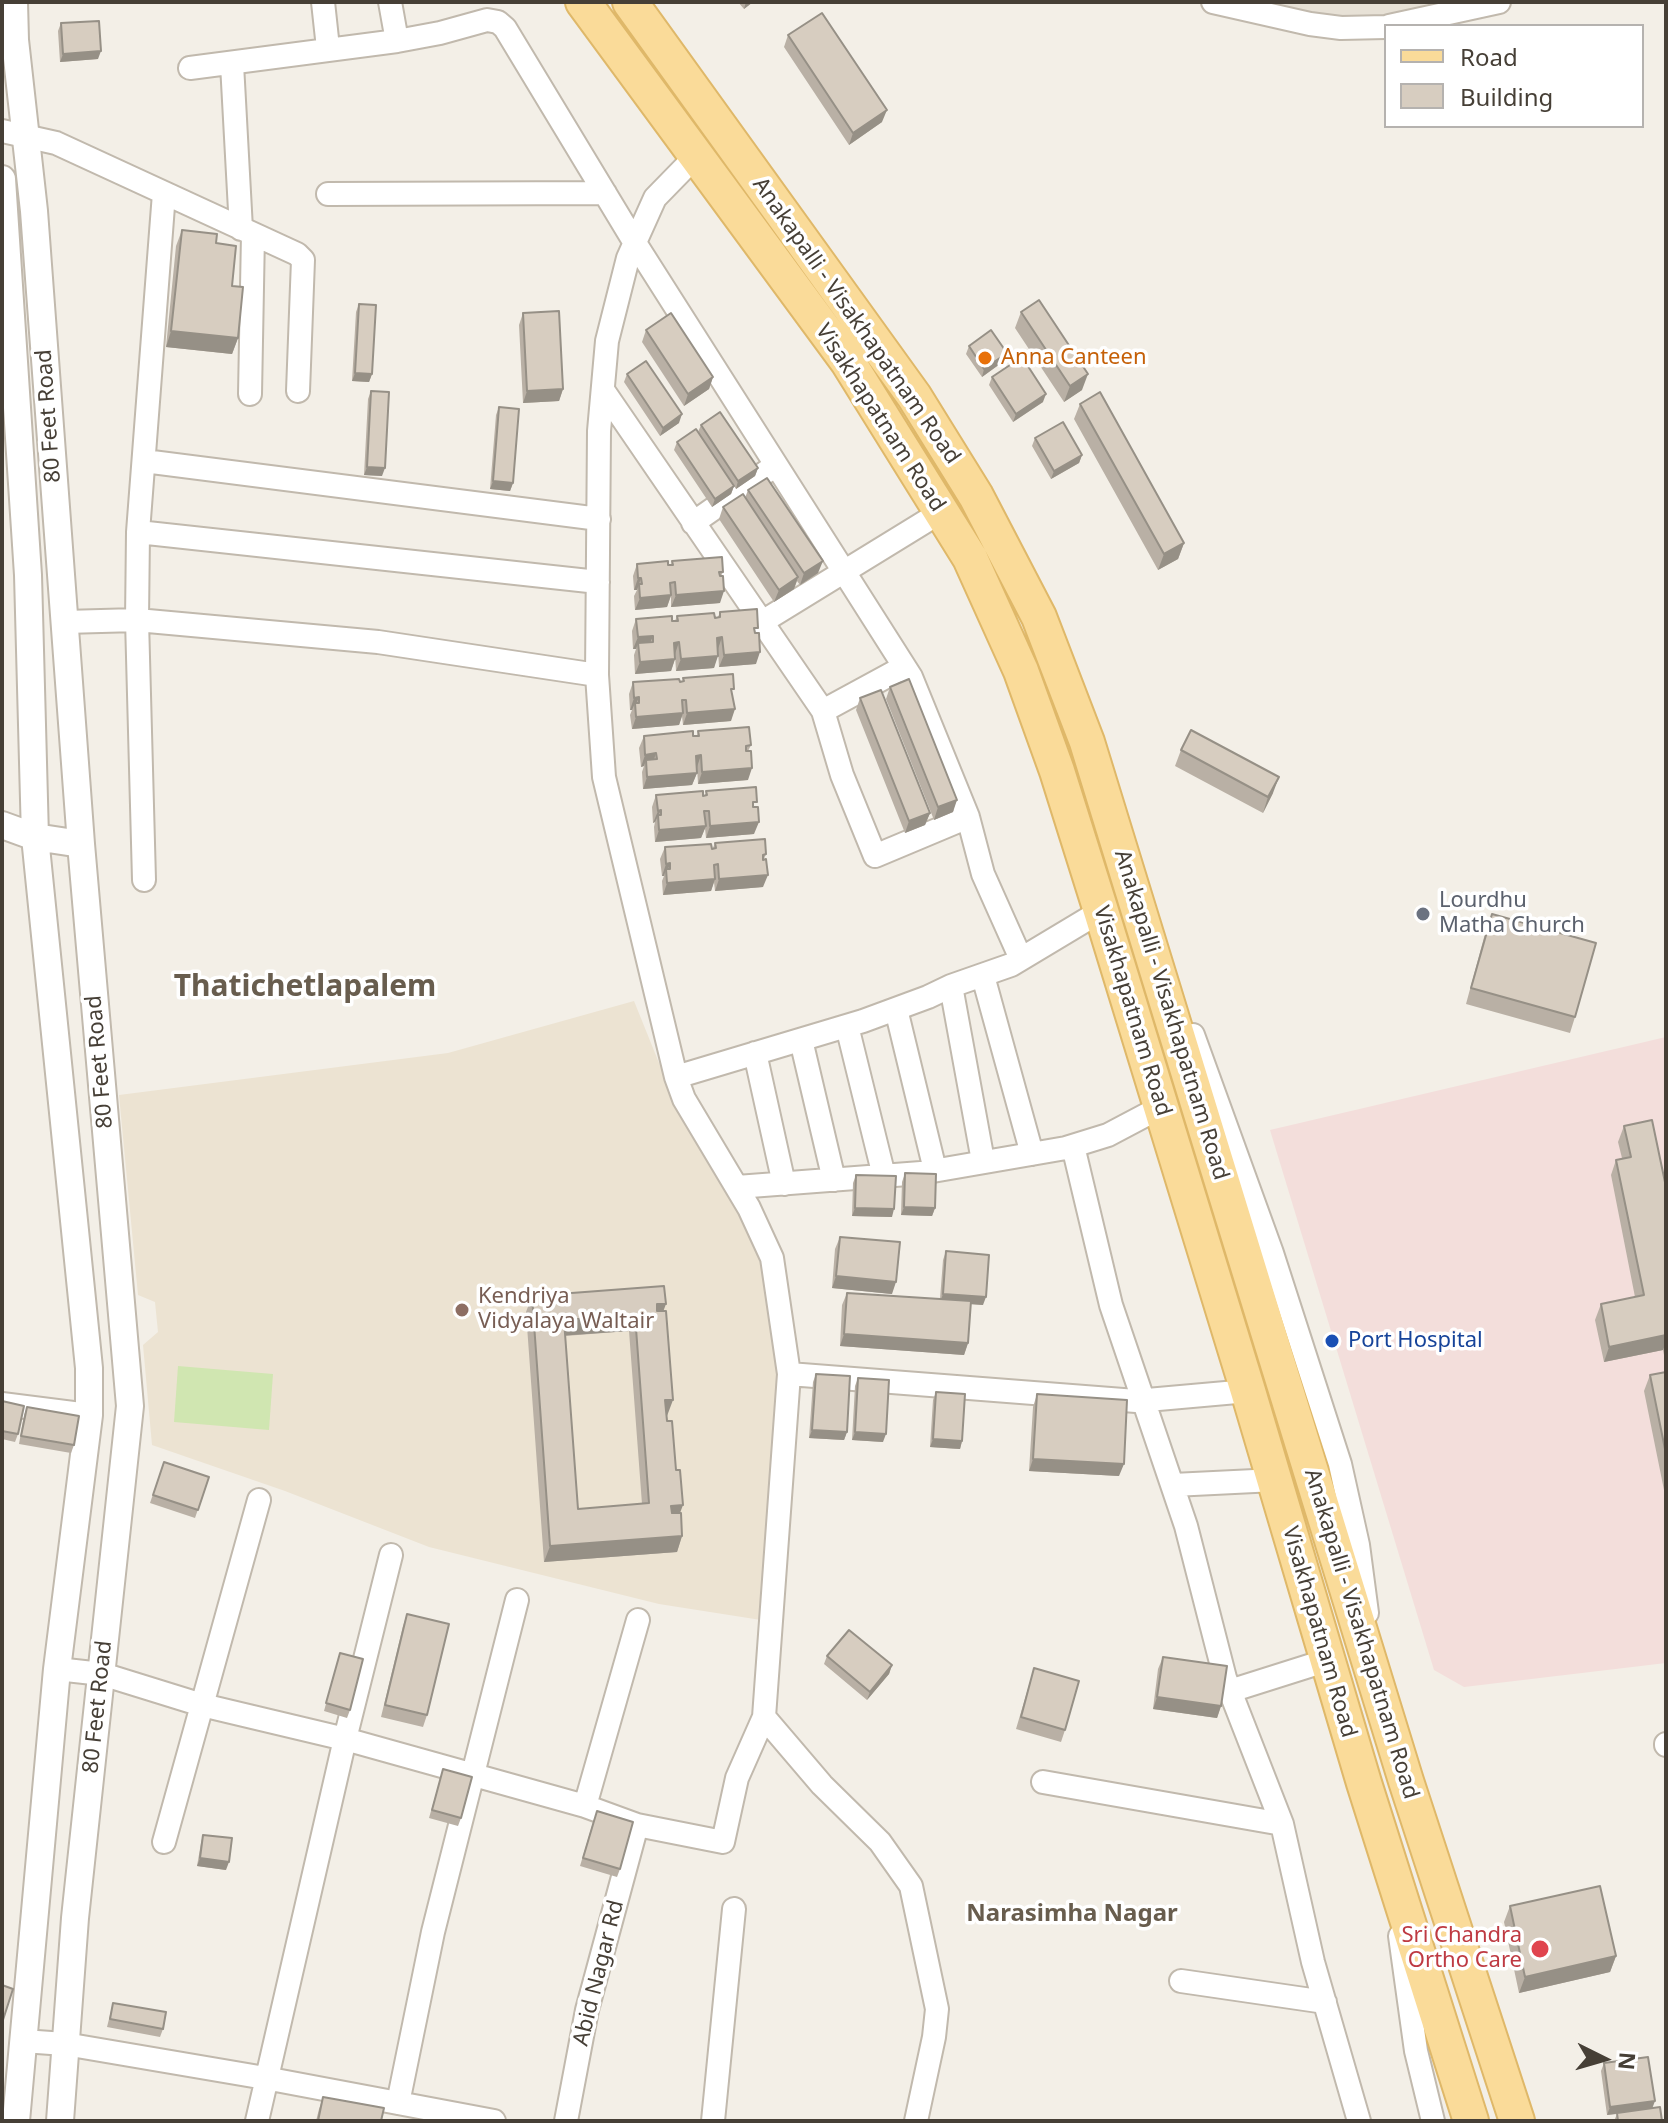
<!DOCTYPE html>
<html>
<head>
<meta charset="utf-8">
<style>
  body { margin:0 }
  #map { position:relative; width:1668px; height:2123px; overflow:hidden; background:#f3efe7; font-family:"Noto Sans",sans-serif }
  canvas { display:block }
  .frame { position:absolute; inset:0; border:4px solid #463f36; pointer-events:none }
  .legend { position:absolute; left:1384px; top:24px; width:260px; height:104px; box-sizing:border-box; background:#fff; border:2px solid #b5b2af; margin:0; padding:10px 14px; list-style:none; font-size:24px; color:#463f36 }
  .legend li { display:flex; align-items:center; gap:16px; height:40px }
  .legend b { width:40px; border:2px solid #b5b2af }
  .north { position:absolute; left:1564px; top:2019px; width:80px; height:80px; -webkit-text-stroke:6px #fff; paint-order:stroke; rotate:95deg; font-size:22px; font-weight:700; line-height:32px; text-align:center; color:#463f36 }
  .north::after { content:''; display:block; margin:auto; width:28px; height:36px; background:#463f36; clip-path:polygon(50% 0,100% 100%,50% 72%,0 100%) }
</style>
</head>
<body>
<div id="map">
<canvas width="1668" height="2123"></canvas>
<div class="frame"></div>
<ul class="legend">
<li><b style="height:10px;background:#fadb99"></b>Road</li>
<li><b style="height:22px;background:#d7cdc0"></b>Building</li>
</ul>
<div class="north">N</div>
</div>
<script>
const g = document.querySelector('canvas').getContext('2d');
g.lineJoin = 'round';
function fillPath(path, color) { g.fillStyle = color; g.fill(path, 'evenodd'); }
function strokePath(path, color, width, dash) { g.strokeStyle = color; g.lineWidth = width; g.lineCap = dash ? 'butt' : 'round'; g.setLineDash(dash || []); g.stroke(path); }
function label(font, color, halo, rows, align = 'center') {
  g.font = font + ' "Noto Sans",sans-serif'; g.lineWidth = 7; g.setLineDash([]); g.textBaseline = 'middle'; g.strokeStyle = halo; g.fillStyle = color; for (const [text, x, y, turn = 0] of rows) {
    g.save(); g.translate(x, y); g.rotate((+turn || 0) * Math.PI / 180); g.textAlign = isNaN(turn) ? turn : align; if (halo) g.strokeText(text, 0, 0); g.fillText(text, 0, 0); g.restore();
  }
}
fillPath(new Path2D(`
  M1270 2H1475L1383 22 1334 18Z`), '#e7e1d6');
fillPath(new Path2D(`
  M634 1001 680 1115 757 1244 778 1369 761 1620 659 1604 429 1547 285 1491 152 1445 143 1345 158 1332 155 1302 138 1295 119 1095 448 1053Z`), '#ece3d2');
fillPath(new Path2D(`
  M1666 1037V1663L1464 1687 1434 1670 1270 1130Z`), '#f3dedb');
fillPath(new Path2D(`
  M178 1366 273 1374 269 1430 174 1422Z`), '#d0e6b1');
const minor = new Path2D(`
  M323 2 328 48
  M390 2 397 41
  M1213 2 1310 24 1341 28 1386 27
  M1389 26 1499 2
  M232 64 241 229
  M190 68 397 41 440 33 487 20 498 22 505 28 635 243 911 677 968 817 983 874 1021 959
  M2 131 56 143 297 254 303 260 298 391
  M328 194 605 193
  M603 390 823 711 842 775 875 856 968 817
  M250 394 253 234
  M144 461 599 519
  M693 523 776 465
  M138 532 598 582
  M65 622 137 620 378 642 597 675
  M762 622 941 512
  M823 711 904 667
  M144 880 137 620 138 532 164 193
  M983 976 1032 1154
  M951 986 983 1161
  M896 1009 935 1170
  M847 1026 884 1176
  M1193 1035 1272 1253 1340 1464 1358 1545 1367 1613
  M801 1040 834 1180
  M755 1053 784 1184
  M676 1077 863 1021 928 997 951 986 1011 965 1101 911
  M1073 1146 1111 1305 1186 1526 1225 1678 1282 1824 1313 1962 1359 2121
  M737 1187 921 1173 1066 1148 1108 1135 1161 1107
  M789 1374 1136 1401 1248 1391
  M2 1404 89 1415
  M1173 1485 1275 1480
  M57 1669 102 1674 202 1705 345 1739 585 1806 637 1825 723 1842 737 1778 764 1717 789 1374 772 1258 749 1208 684 1099 676 1077 604 777 597 675 599 431 607 341 628 258 655 198 695 157
  M1230 1691 1328 1660
  M764 1717 822 1785 880 1842 911 1886 937 2009 934 2037 916 2121
  M1666 1744V1745
  M1043 1782 1282 1824
  M585 1806 638 1620
  M164 1842 259 1500
  M1400 1936 1416 2051 1433 2121
  M1181 1981 1325 2002
  M23 2041 65 2044 265 2078 494 2121
  M398 2103 433 1932 517 1600
  M257 2121 345 1739 391 1555
  M566 2121 587 2010 637 1825
  M713 2121 734 1909`);
const tertiary = new Path2D(`
  M14 2 15 40 34 211 81 844 130 1406 75 1918 60 2121
  M2 179 28 575 35 837 89 1368V1415L57 1669 16 2121
  M2 825 35 837 81 844`);
const primary = new Path2D(`
  M583 2 848 362 970 558 1021 671 1057 771 1101 911 1248 1391 1364 1783 1471 2121
  M630 2 914 396 976 496 1039 617 1087 742 1406 1781 1517 2121`);
strokePath(minor, '#c1b9ad', 26);
strokePath(tertiary, '#c1b9ad', 30);
strokePath(primary, '#dfb869', 38);
strokePath(minor, '#fff', 22);
strokePath(tertiary, '#fff', 26);
strokePath(primary, '#fadb99', 34);
fillPath(new Path2D(`
  M738 2H753L744 9Z
  M61 23 98 59 60 62 58 31Z
  M788 35 882 122 849 145 784 47Z
  M182 230 216 243 232 286 238 338 232 354 166 347 176 246Z
  M359 304 372 374 369 382 352 381 356 312Z
  M1021 312 1082 390 1064 402 1015 328Z
  M523 313 563 389 559 401 523 403 519 325Z
  M646 330 713 377 709 389 684 406 642 342Z
  M969 346 1007 353 1004 361 982 377 966 354Z
  M627 374 679 423 660 436 624 382Z
  M992 377 1043 402 1013 422 989 385Z
  M371 391 382 476 364 475 368 399Z
  M1080 404 1184 543 1178 559 1158 570 1074 419Z
  M499 407 513 483 510 491 490 489 496 415Z
  M701 425 758 468 755 476 736 489 734 486 731 494 712 507 674 450 677 442 698 432Z
  M1035 438 1082 455 1079 463 1051 479 1032 446Z
  M748 490 818 573 800 585 797 581 794 589 774 602 719 519 723 507 745 498Z
  M672 561 723 572 721 576 720 603 671 607V596L667 607 635 610 634 596 637 590H634L633 576 637 564 671 565Z
  M720 612 756 633V664L719 667 718 649 714 668 676 671 675 654V659L671 671 635 674 634 655 636 649H633L632 631 636 619 672 621H675L677 616 718 617Z
  M683 678 732 694 731 721 683 725 682 716 679 725 632 729 630 715 632 710H630L629 694 633 682H682Z
  M890 687 953 812 934 820 886 699Z
  M860 698 930 813 925 825 905 833 856 710Z
  M698 731 751 745 748 751V780L698 784 697 767V773L692 785 643 789 642 772 644 766 641 767 639 748 644 736H697Z
  M1181 750 1273 793 1263 813 1175 766Z
  M706 791 755 807 754 834 706 838 705 828 701 838 655 842 654 827 655 822 653 823 652 807 656 795 703 796H705Z
  M715 843 766 854 764 859 763 887 715 891 714 882 711 891 663 895 662 881 664 876H662L660 859 665 847 712 849 713 848Z
  M1492 914 1575 1017 1570 1033 1466 1004 1486 930Z
  M1624 1126 1666 1187V1365L1663 1350 1604 1362 1595 1320 1601 1304 1635 1297 1611 1175 1616 1160 1622 1158 1618 1142Z
  M905 1173 935 1208 932 1216 901 1215 902 1182Z
  M856 1175 892 1217 852 1216 853 1183Z
  M840 1237 892 1294 832 1288 835 1249Z
  M946 1251 983 1305 971 1304 968 1343 964 1355 840 1346 842 1305 847 1293 940 1299 943 1260Z
  M532 1296 663 1311 667 1416 676 1470 682 1536 677 1552 544 1562 526 1312ZM629 1331 642 1504 578 1509 565 1336Z
  M1666 1372V1494L1665 1495 1644 1391 1650 1375Z
  M816 1374 847 1432 844 1440 809 1438 813 1382Z
  M858 1378 883 1442 852 1440 855 1386Z
  M936 1392 962 1441 960 1449 930 1447 933 1400Z
  M1037 1394 1119 1476 1029 1471 1033 1407Z
  M2 1401 18 1434 15 1442 2 1439Z
  M27 1407 74 1445 71 1453 19 1444 24 1415Z
  M164 1462 209 1477 195 1518 150 1503Z
  M407 1614 427 1715 423 1727 381 1717 403 1626Z
  M340 1653 350 1710 347 1718 324 1711Z
  M827 1656 892 1665 889 1674 867 1700 824 1664Z
  M1163 1657 1221 1706 1217 1718 1153 1709 1158 1669Z
  M1034 1668 1065 1730 1061 1742 1016 1729Z
  M443 1769 461 1818 458 1826 429 1818Z
  M594 1819 620 1869 617 1877 580 1866Z
  M203 1835 226 1870 197 1866 201 1843Z
  M1510 1906 1616 1956 1610 1972 1519 1993 1504 1922Z
  M113 2003 163 2029 160 2037 107 2027Z
  M1604 2063 1652 2108 1662 2121H1614L1617 2114 1607 2115 1601 2071Z
  M323 2097 381 2121H316L319 2109Z`), '#b9b0a5');
fillPath(new Path2D(`
  M746 2H753L744 9Z
  M101 51 98 59 60 62 63 54Z
  M887 110 882 122 849 145 853 133Z
  M171 331 238 338 232 354 166 347Z
  M1007 353 1004 361 982 377 984 369Z
  M355 373 372 374 369 382 352 381Z
  M1088 374 1082 390 1064 402 1070 386Z
  M713 377 709 389 684 406 688 394Z
  M563 389 559 401 523 403 527 391Z
  M1046 394 1043 402 1013 422 1016 414Z
  M682 414 679 423 660 436 663 428Z
  M1082 455 1079 463 1051 479 1054 471Z
  M367 467 385 468 382 476 364 475Z
  M758 468 755 476 736 489 738 481Z
  M493 481 513 483 510 491 490 489Z
  M734 486 731 494 712 507 715 499Z
  M1184 543 1178 559 1158 570 1164 554Z
  M823 561 818 573 800 585 804 573Z
  M798 577 794 589 774 602 779 590Z
  M638 578H641L637 590H634Z
  M724 591 720 603 671 607 676 595Z
  M671 595 667 607 635 610 640 598Z
  M653 636 648 648 638 643 636 649H633L638 637Z
  M722 637 718 649 717 638Z
  M679 642 675 654 674 643Z
  M760 652 756 664 719 667 724 655Z
  M718 656 714 668 676 671 681 659Z
  M675 659 671 671 635 674 640 662Z
  M639 697 635 707V703L632 710H630L634 698Z
  M735 709 731 721 683 725 687 713Z
  M683 713 679 725 632 729 636 717Z
  M656 753 652 766 646 760 644 766 641 767 645 755Z
  M701 755 697 767 696 756Z
  M752 768 748 780 698 784 702 772Z
  M697 773 692 785 643 789 647 777Z
  M1279 777 1273 793 1263 813 1268 797Z
  M957 800 953 812 934 820 938 807Z
  M661 810 655 822 653 823 658 811Z
  M930 813 925 825 905 833 909 821Z
  M759 822 754 834 706 838 710 826Z
  M706 826 701 838 655 842 659 830Z
  M670 863 667 873 666 869 664 876H662L666 864Z
  M768 875 763 887 715 891 719 879Z
  M715 879 711 891 663 895 667 883Z
  M904 1207 935 1208 932 1216 901 1215Z
  M855 1208 894 1209 892 1217 852 1216Z
  M836 1276 896 1282 892 1294 832 1288Z
  M943 1294 986 1297 983 1305 940 1302Z
  M657 1304H666L660 1320H651Z
  M635 1315 629 1331 558 1336 564 1320Z
  M844 1334 968 1343 964 1355 840 1346Z
  M1666 1335V1342L1663 1350 1604 1362 1609 1347Z
  M665 1400H673L667 1416Z
  M812 1430 847 1432 844 1440 809 1438Z
  M855 1432 886 1434 883 1442 852 1440Z
  M933 1439 962 1441 960 1449 930 1447Z
  M1033 1459 1124 1464 1119 1476 1029 1471Z
  M683 1505 677 1521 666 1522 671 1506Z
  M682 1536 677 1552 544 1562 550 1546Z
  M892 1665 889 1674 867 1700 870 1692Z
  M1157 1697 1221 1706 1217 1718 1153 1709Z
  M200 1858 229 1862 226 1870 197 1866Z
  M1616 1956 1610 1972 1519 1993 1525 1977Z
  M1655 2101 1652 2109 1607 2115 1610 2107Z`), '#969086');
const building = new Path2D(`
  M822 13 887 110 853 133 788 35Z
  M99 21 101 51 63 54 61 23Z
  M182 230 217 234 216 243 236 246 232 286 243 287 238 338 171 331Z
  M1039 300 1088 374 1070 386 1021 312Z
  M359 304 376 305 372 374 355 373Z
  M559 311 563 389 527 391 523 313Z
  M671 313 713 377 688 394 646 330Z
  M991 330 1007 353 984 369 969 346Z
  M1022 357 1046 394 1016 414 992 377Z
  M646 361 682 414 663 428 627 374Z
  M371 391 389 392 385 468 367 467Z
  M1100 392 1184 543 1164 554 1080 404Z
  M499 407 519 409 513 483 493 481Z
  M720 412 758 468 738 481 701 425Z
  M1063 422 1082 455 1054 471 1035 438Z
  M696 429 734 486 715 499 677 442Z
  M767 478 823 561 804 573 748 490Z
  M743 494 798 577 779 590 723 507Z
  M722 557 723 572H719L720 576H723L724 591 676 595 675 582 670 583 671 595 640 598 639 584H642L641 578H638L637 564 668 561V565H673L672 561Z
  M757 609 758 628H754L755 633H759L760 652 724 655 722 637 717 638 718 656 681 659 679 642 674 643 675 659 640 662 638 643 653 642V636L638 637 636 619 672 616V621H678L677 616 714 613 715 618 720 617V612Z
  M733 674 734 689H731L735 709 687 713 686 700H682L683 713 636 717 635 703H639V697L634 698 633 682 679 679 680 682 684 681 683 678Z
  M909 679 957 800 938 807 890 687Z
  M881 690 930 813 909 821 860 698Z
  M749 727 751 745 746 746V751H751L752 768 702 772 701 755 696 756 697 773 647 777 646 760 657 759 656 753 645 755 644 736 693 731V736H699L698 731Z
  M1191 730 1279 777 1268 797 1181 750Z
  M756 787 757 802H753V807H758L759 822 710 826 709 811H704L706 826 659 830 658 815H661V810L658 811 656 795 703 791V796L707 795 706 791Z
  M765 839 766 854 763 855V860L766 859 768 875 719 879 718 864 714 865 715 879 667 883 666 869H670V863L666 864 665 847 711 844 712 849 716 848 715 843Z
  M1492 914 1596 943 1575 1017 1471 988Z
  M1652 1120 1666 1187V1335L1609 1347 1601 1304 1644 1295 1616 1160 1631 1157 1624 1126Z
  M905 1173 936 1174 935 1208 904 1207Z
  M856 1175 896 1176 894 1209 855 1208Z
  M840 1237 900 1242 896 1282 836 1276Z
  M946 1251 989 1255 986 1297 943 1294Z
  M664 1286 666 1304H657V1311H666L673 1400H665L667 1421H672L676 1470H680L683 1505 671 1506 672 1513H681L682 1536 550 1546 532 1296ZM635 1315 649 1503 578 1509 564 1320Z
  M847 1293 971 1301 968 1343 844 1334Z
  M1666 1372V1454L1650 1375Z
  M816 1374 850 1376 847 1432 812 1430Z
  M858 1378 889 1380 886 1434 855 1432Z
  M936 1392 965 1394 962 1441 933 1439Z
  M1037 1394 1127 1400 1124 1464 1033 1459Z
  M2 1401 24 1406 18 1434 2 1431Z
  M27 1407 79 1416 74 1445 21 1436Z
  M164 1462 209 1477 198 1510 153 1495Z
  M407 1614 449 1624 427 1715 385 1705Z
  M849 1630 892 1665 870 1692 827 1656Z
  M340 1653 363 1659 350 1710 326 1703Z
  M1163 1657 1227 1666 1221 1706 1157 1697Z
  M1034 1668 1079 1681 1065 1730 1021 1717Z
  M443 1769 472 1777 461 1818 432 1810Z
  M597 1811 633 1822 620 1869 583 1858Z
  M203 1835 232 1838 229 1862 200 1858Z
  M1600 1886 1616 1956 1525 1977 1510 1906Z
  M2 1985 13 1989 2 2023Z
  M113 2003 166 2012 163 2029 110 2019Z
  M1648 2057 1655 2101 1610 2107 1604 2063Z
  M323 2097 384 2108 381 2121H318Z
  M1660 2107 1662 2121H1618L1617 2113Z`);
fillPath(building, '#d7cdc0');
strokePath(building, '#969086', 2);
for (const [x, y, r, color] of [
  [985,358,8,"#e8710a"],
  [1423,914,8,"#6b7280"],
  [462,1310,8,"#8d6e63"],
  [1332,1341,8,"#1a4fb4"],
  [1540,1949,10,"#e0444e"]
]) { const dot = new Path2D(); dot.arc(x, y, r, 0, 2 * Math.PI); g.fillStyle = color; g.fill(dot); strokePath(dot, '#fff', 3); }
label('22px', '#463f36', '#fff', [
  ["Anakapalli - Visakhapatnam Road",856,321,55],
  ["80 Feet Road",49,416,-94],
  ["Visakhapatnam Road",880,418,57],
  ["Visakhapatnam Road",1132,1011,73],
  ["Anakapalli - Visakhapatnam Road",1171,1015,73],
  ["80 Feet Road",100,1062,-95],
  ["Visakhapatnam Road",1319,1632,74],
  ["Anakapalli - Visakhapatnam Road",1361,1634,73],
  ["80 Feet Road",98,1707,-84],
  ["Abid Nagar Rd",599,1973,-76]
]);
label('22px', '#c56008', '#fff', [
  ["Anna Canteen",1001,358]
], 'left');
label('22px', '#5b616d', '#fff', [
  ["Lourdhu",1439,901],
  ["Matha Church",1439,926]
], 'left');
label('22px', '#785e54', '#fff', [
  ["Kendriya",478,1297],
  ["Vidyalaya Waltair",478,1322]
], 'left');
label('22px', '#164399', '#fff', [
  ["Port Hospital",1348,1341]
], 'left');
label('22px', '#be3a42', '#fff', [
  ["Sri Chandra",1522,1936],
  ["Ortho Care",1522,1961]
], 'right');
label('bold 24px', '#685d4e', '#fff', [
  ["Narasimha Nagar",1072,1914]
]);
label('bold 30px', '#685d4e', '#fff', [
  ["Thatichetlapalem",305,987]
]);
</script>
</body>
</html>
